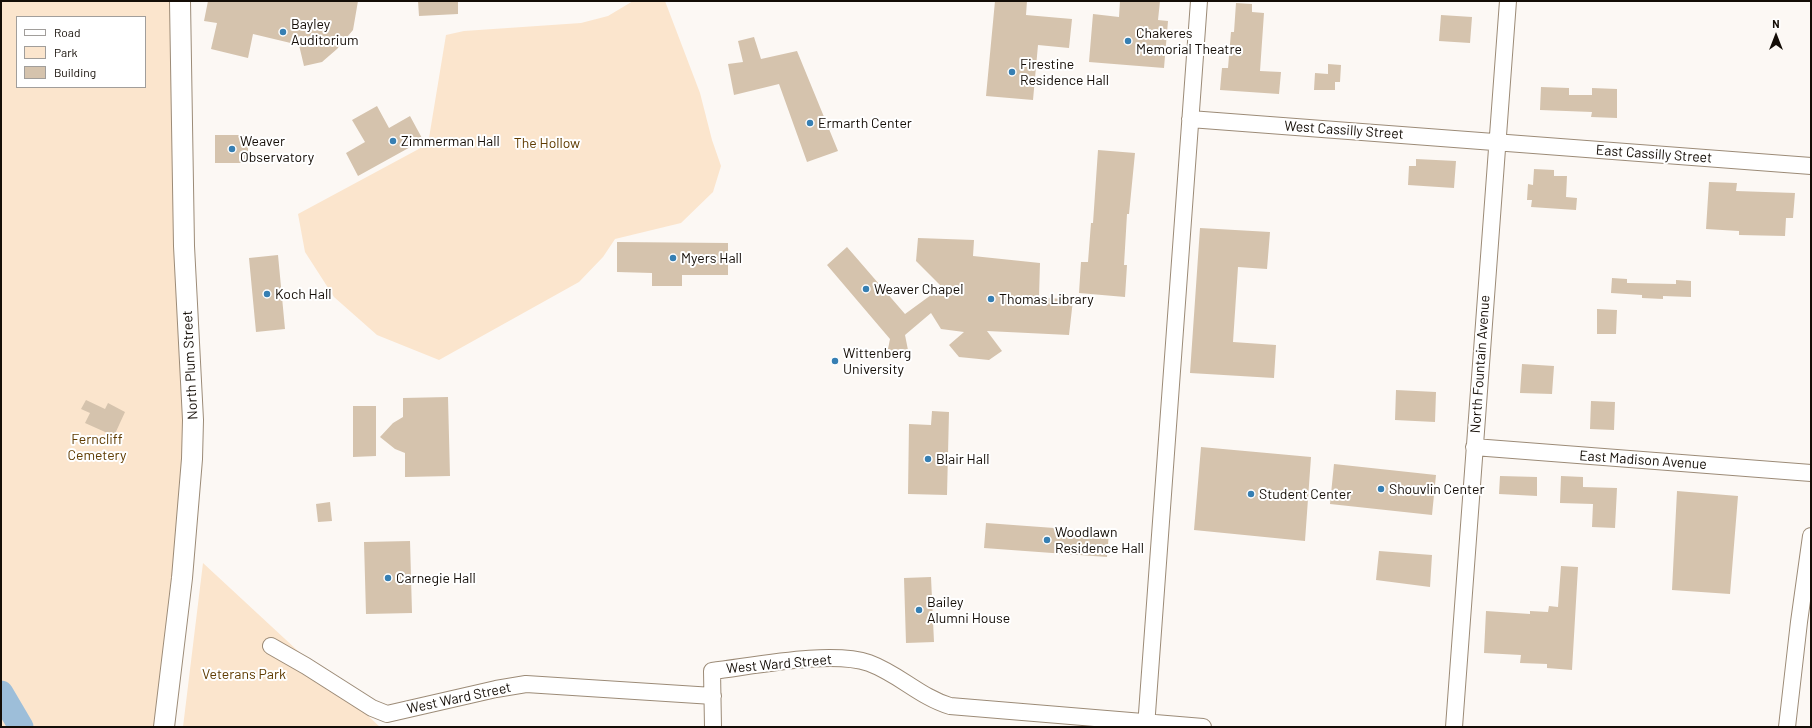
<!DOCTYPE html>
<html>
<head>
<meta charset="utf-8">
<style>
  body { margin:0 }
  #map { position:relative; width:1812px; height:728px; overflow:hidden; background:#fcf8f4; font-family:Barlow,sans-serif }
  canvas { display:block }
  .frame { position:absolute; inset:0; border:2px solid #140d06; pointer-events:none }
  .legend { position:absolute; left:16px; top:16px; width:130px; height:72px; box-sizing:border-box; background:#fff; border:1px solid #a19e9b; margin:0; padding:5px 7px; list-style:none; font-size:12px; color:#140d06 }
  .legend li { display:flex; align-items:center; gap:8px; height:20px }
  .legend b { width:20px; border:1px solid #a19e9b }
  .north { position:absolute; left:1756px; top:16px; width:40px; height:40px; -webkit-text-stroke:3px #fff; paint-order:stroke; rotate:0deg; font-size:11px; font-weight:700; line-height:16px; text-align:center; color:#140d06 }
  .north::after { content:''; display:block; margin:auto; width:14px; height:18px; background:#140d06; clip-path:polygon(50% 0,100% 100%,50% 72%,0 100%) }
</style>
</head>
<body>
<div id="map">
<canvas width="1812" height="728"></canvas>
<div class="frame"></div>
<ul class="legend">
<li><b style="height:5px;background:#fff"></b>Road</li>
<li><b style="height:11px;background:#fbe5cd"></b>Park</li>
<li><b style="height:11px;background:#d5c3ad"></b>Building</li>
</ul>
<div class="north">N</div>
</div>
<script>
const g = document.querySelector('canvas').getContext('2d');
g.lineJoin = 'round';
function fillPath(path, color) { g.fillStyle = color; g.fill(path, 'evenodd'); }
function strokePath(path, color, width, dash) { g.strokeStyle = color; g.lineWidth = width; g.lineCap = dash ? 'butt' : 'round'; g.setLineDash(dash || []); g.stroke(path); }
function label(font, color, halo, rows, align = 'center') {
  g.font = font + ' Barlow,sans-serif'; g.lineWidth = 4; g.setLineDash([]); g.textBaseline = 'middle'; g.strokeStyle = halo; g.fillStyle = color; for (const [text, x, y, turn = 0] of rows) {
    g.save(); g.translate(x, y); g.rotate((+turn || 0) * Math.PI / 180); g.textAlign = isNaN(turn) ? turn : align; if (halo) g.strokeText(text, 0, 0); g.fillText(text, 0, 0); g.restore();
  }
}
fillPath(new Path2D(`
  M1 1H180L193 420 164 727H1ZM17 17H145V87H17Z
  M633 1H665L700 93 712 140 721 166 713 192 681 223 615 239 603 257 579 282 439 360 377 335 334 297 305 252 298 214 428 144 446 35 464 31 581 23 608 16Z
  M203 563 380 727H183Z`), '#fbe5cd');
strokePath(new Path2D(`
  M1 693 21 727`), '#9dbed9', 25);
fillPath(new Path2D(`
  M208 1H358L353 30 337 49 322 62 304 66 299 45 253 34 248 58 211 49 217 23 204 21Z
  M418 1H458V14L419 16Z
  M995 1H1027L1026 15 1072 19 1069 48 1038 45 1033 100 986 96Z
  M1120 1H1160L1158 20 1168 21 1164 68 1089 62 1093 14 1119 17Z
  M1236 3 1252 4V12L1264 13 1260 71 1281 72 1279 94 1220 90 1222 68H1228L1231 32H1234Z
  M1441 15 1472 17 1470 43 1439 41Z
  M754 37 761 59 797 51 838 151 807 162 779 84 734 95 728 64 743 62 738 41Z
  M1328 64 1341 65 1340 82H1335V90H1314L1315 73 1328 74Z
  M1541 87 1569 88V95H1592V88L1617 89V118L1591 117 1592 112 1540 110Z
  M377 106 389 128 410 116 423 140 358 176 346 153 365 142 352 120Z
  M215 135H248V163H215Z
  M1098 150 1135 153 1129 214H1127L1124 265H1127L1125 297 1079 293 1081 262H1088L1091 223H1093Z
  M1416 159 1456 161 1454 188 1408 185 1409 166H1416Z
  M1534 169 1554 170V176H1567L1566 197 1577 198 1576 210 1531 207 1532 200H1527L1528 184 1533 185Z
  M1709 182 1737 183 1736 191 1795 193 1793 218H1786L1785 236 1739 235V231L1706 229Z
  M1200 228 1270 232 1267 269 1238 267 1233 342 1276 345 1274 378 1190 373Z
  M918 238 974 240 973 256 1040 263 1039 297 1073 300 1069 335 987 331 1002 351 989 360 959 357 949 345 964 332 941 329 931 313 905 335 908 350 896 355 888 349 890 339 827 265 847 247 905 314 942 287 916 261Z
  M617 242 728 243V275H682V286H652V273L617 272Z
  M278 255 285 329 256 332 249 258Z
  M1612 278 1627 279V283L1676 284V280L1691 281V297L1663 296V299L1642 298V295L1611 293Z
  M1597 309 1617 310 1616 334H1597Z
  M1522 364 1554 366 1552 394 1520 393Z
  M1396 390 1436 392 1435 422 1395 420Z
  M448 397 450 476 405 477V453L395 449 380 437 393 423 403 417V398Z
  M86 400 105 409 108 403 125 412 114 436 85 423 90 413 81 409Z
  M1591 401 1615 402 1614 430 1590 429Z
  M353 406H376V456L353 457Z
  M932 411 949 412 947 495 908 494 909 424 931 425Z
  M1201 447 1311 457 1305 541 1194 530Z
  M1334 464 1436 475 1432 515 1330 504Z
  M1500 476 1537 477V496L1499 494Z
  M1561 476 1583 477V487L1617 488 1615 528 1592 527 1593 504 1560 503Z
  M1677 491 1738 496 1730 594 1672 590Z
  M330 502 332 521 318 522 316 504Z
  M986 523 1109 532 1107 557 984 548Z
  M410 541 412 613 366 614 364 542Z
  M1379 551 1432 555 1430 587 1376 580Z
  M1561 566 1578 567 1572 670 1547 668V664L1520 663 1521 655 1484 653 1486 611 1530 614V611L1548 612 1549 606 1558 607Z
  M931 577 934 642 906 643 904 578Z`), '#d5c3ad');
const minor = new Path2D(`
  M1190 119 1811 166
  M1474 447 1811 473
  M271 646 306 666 372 708 387 714 496 689 526 684 713 696
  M713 727 712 671C754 666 831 650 869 663 899 674 920 697 950 706L1203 727
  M1146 727 1199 1
  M1454 727 1508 1
  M1787 727 1799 622 1811 536`);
const major = new Path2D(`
  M164 727 182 578 192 459 193 420 184 246 180 1`);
strokePath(minor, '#9c8b77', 18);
strokePath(major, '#9c8b77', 22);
strokePath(minor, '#fff', 16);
strokePath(major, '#fff', 20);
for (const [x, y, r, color] of [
  [283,32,4,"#367fb3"],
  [1128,41,4,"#367fb3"],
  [1012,72,4,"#367fb3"],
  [810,123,4,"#367fb3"],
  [393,141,4,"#367fb3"],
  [232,149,4,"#367fb3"],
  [673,258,4,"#367fb3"],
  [866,289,4,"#367fb3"],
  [267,294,4,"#367fb3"],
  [991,299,4,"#367fb3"],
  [835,361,4,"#367fb3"],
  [928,459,4,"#367fb3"],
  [1381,489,4,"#367fb3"],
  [1251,494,4,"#367fb3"],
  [1047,540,4,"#367fb3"],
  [388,578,4,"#367fb3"],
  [919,610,4,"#367fb3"]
]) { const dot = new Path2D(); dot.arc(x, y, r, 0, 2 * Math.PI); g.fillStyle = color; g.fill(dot); strokePath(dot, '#fff', 1.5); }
label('14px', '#140d06', '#fff', [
  ["Bayley",291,24],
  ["Auditorium",291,40],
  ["Chakeres",1136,33],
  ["Memorial Theatre",1136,49],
  ["Firestine",1020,64],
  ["Residence Hall",1020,80],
  ["Ermarth Center",818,123],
  ["Weaver",240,141],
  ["Observatory",240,157],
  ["Zimmerman Hall",401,141],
  ["Myers Hall",681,258],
  ["Weaver Chapel",874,289],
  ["Koch Hall",275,294],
  ["Thomas Library",999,299],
  ["Wittenberg",843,353],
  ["University",843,369],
  ["Blair Hall",936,459],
  ["Shouvlin Center",1389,489],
  ["Student Center",1259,494],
  ["Woodlawn",1055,532],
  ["Residence Hall",1055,548],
  ["Carnegie Hall",396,578],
  ["Bailey",927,602],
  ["Alumni House",927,618]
], 'left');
label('14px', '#140d06', '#fff', [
  ["West Cassilly Street",1344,130,4],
  ["East Cassilly Street",1654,154,4],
  ["North Fountain Avenue",1480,364,-86],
  ["North Plum Street",190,365,-93],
  ["East Madison Avenue",1643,460,4],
  ["West Ward Street",779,664,-5],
  ["West Ward Street",459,698,-12]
]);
label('14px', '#5f3b01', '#fff', [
  ["The Hollow",547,143],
  ["Ferncliff",97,439],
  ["Cemetery",97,455],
  ["Veterans Park",244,674]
]);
</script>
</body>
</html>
